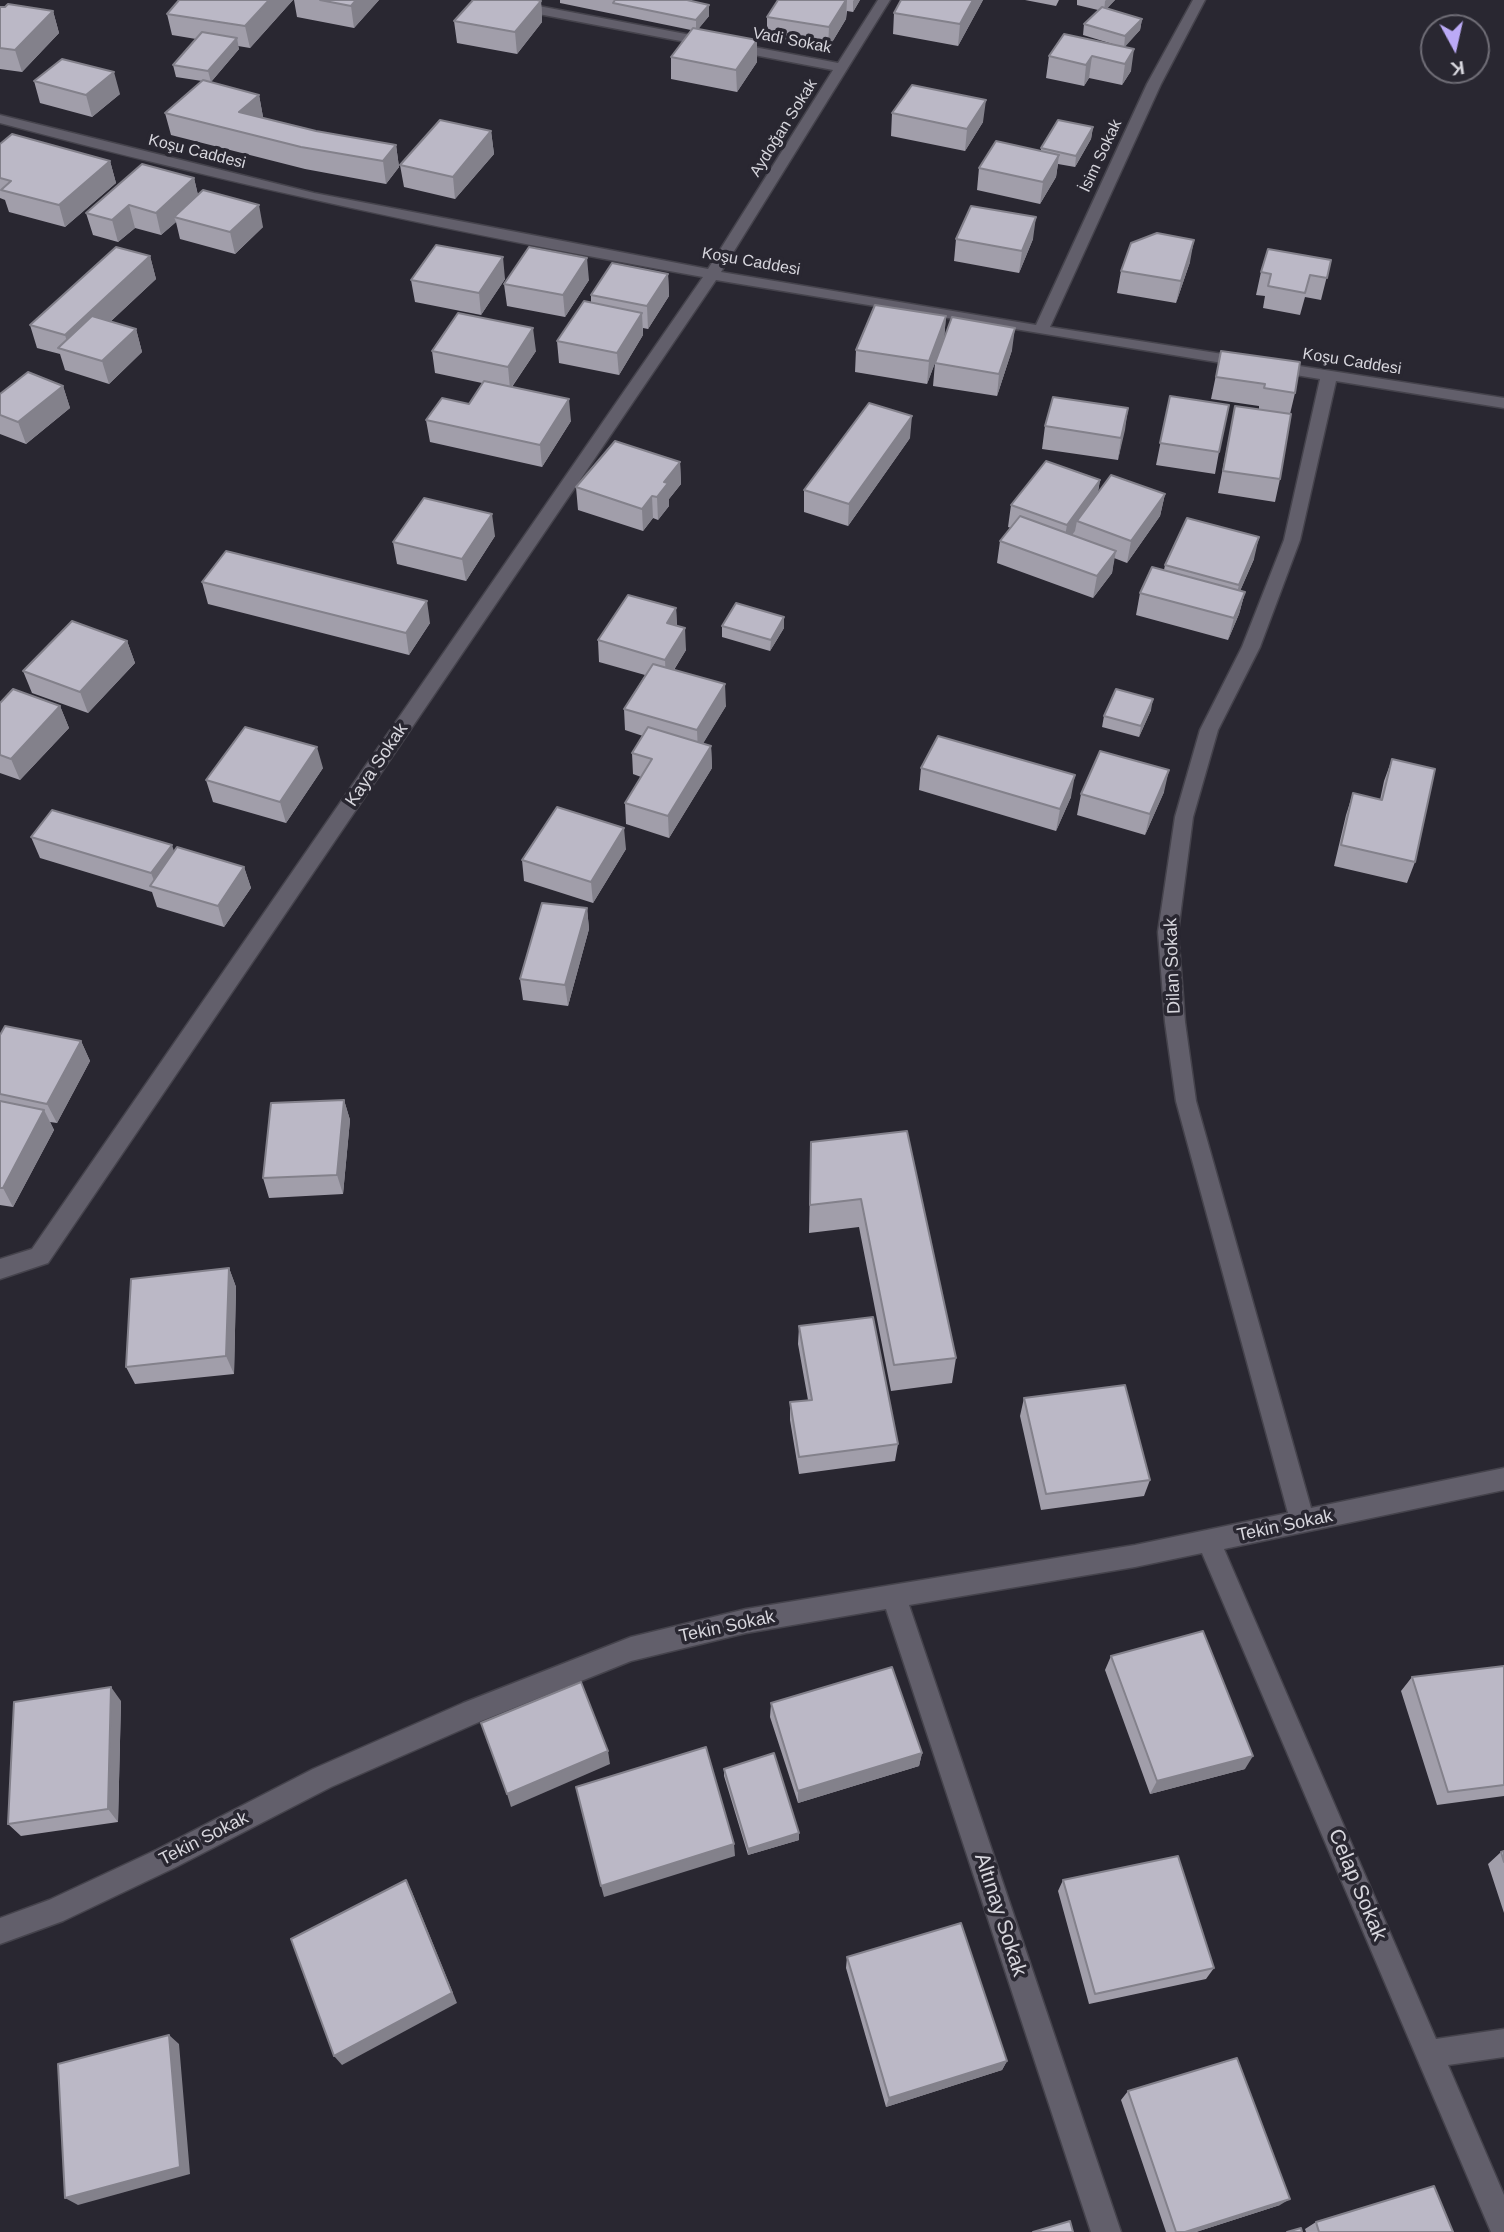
<!DOCTYPE html>
<html>
<head>
<meta charset="utf-8">
<style>
  body { margin:0 }
  #map { position:relative; width:1504px; height:2232px; overflow:hidden; background:#292731; font-family:Helvetica,sans-serif }
  canvas { display:block }
  .north { position:absolute; left:1420px; top:14px; width:70px; height:70px; box-sizing:border-box; background:#292731; border:2px solid #6f6d76; border-radius:50%; rotate:172deg; font-size:19px; font-weight:700; line-height:28px; text-align:center; color:#d7d6dd }
  .north::after { content:''; display:block; margin:auto; width:24px; height:32px; background:#bbaaf6; clip-path:polygon(50% 0,100% 100%,50% 72%,0 100%) }
</style>
</head>
<body>
<div id="map">
<canvas width="1504" height="2232"></canvas>
<div class="north">K</div>
</div>
<script>
const g = document.querySelector('canvas').getContext('2d');
g.lineJoin = 'round';
function strokePath(path, color, width, dash) { g.strokeStyle = color; g.lineWidth = width; g.lineCap = dash ? 'butt' : 'round'; g.setLineDash(dash || []); g.stroke(path); }
function fillPath(path, color) { g.fillStyle = color; g.fill(path, 'evenodd'); }
function label(font, color, halo, rows, align = 'center') {
  g.font = font + ' Helvetica,sans-serif'; g.lineWidth = 7; g.setLineDash([]); g.textBaseline = 'middle'; g.strokeStyle = halo; g.fillStyle = color; for (const [text, x, y, turn = 0] of rows) {
    g.save(); g.translate(x, y); g.rotate((+turn || 0) * Math.PI / 180); g.textAlign = isNaN(turn) ? turn : align; if (halo) g.strokeText(text, 0, 0); g.fillText(text, 0, 0); g.restore();
  }
}
const minor = new Path2D(`
  M480 0H507L838 63 878 0H890L721 272 1036 325 1147 84 1193 0H1205L1161 84 1050 327 1504 398V408L1336 381 1300 540 1260 647 1218 730 1193 817 1178 932 1185 1022 1196 1101 1311 1508 1504 1468V1490L1224 1549 1436 2039 1504 2029V2057L1448 2065 1504 2195V2232H1491L1202 1553 1135 1567 909 1605 1121 2232H1091L886 1609 746 1633 631 1661 479 1722 331 1787 174 1868 63 1921 0 1944V1918L49 1900 156 1850 313 1769 463 1703 631 1637 746 1609 1135 1545 1288 1513 1176 1101 1165 1022 1158 932 1175 817 1200 730 1242 647 1284 540 1320 379 716 280 48 1263 0 1279V1259L32 1249 703 277C466 235 232 185 0 123V115L314 193 708 269 833 70 486 4Z`);
strokePath(minor, '#45434c', 3);
fillPath(minor, '#625f6b');
fillPath(new Path2D(`
  M293 0 250 48 238 46 239 49 211 82 259 95 263 117 262 118 316 131 396 145 399 167 386 184 305 169 171 135 165 113 202 81 176 77 173 65 196 39 172 35 167 14Z
  M294 0H379L354 28 297 17Z
  M560 0H687L709 5V16L698 29 757 62 737 92 671 79V57L691 30 560 3Z
  M778 0H860L853 12 847 11 846 19 828 49 767 39V17Z
  M901 0H983L958 46 893 34 894 13Z
  M1025 0H1059L1056 6Z
  M1077 0H1115L1107 8 1142 19 1140 30 1124 47 1131 71 1122 85 1089 78 1084 86 1046 78 1049 56 1116 45 1083 35 1084 24 1098 10 1077 5Z
  M541 1 542 22 517 54 457 43 454 21Z
  M0 7 53 11 59 33 22 72 0 69Z
  M34 81 120 94 92 117 40 103Z
  M892 113 983 122 965 151 891 136Z
  M1093 127 1091 139 1075 167 1058 164 1056 177 1040 204 977 190 979 168 1041 151V148Z
  M491 131 494 154 455 199 404 187 400 165Z
  M0 144 110 161 116 183 65 227 9 212 5 200 0 198Z
  M194 178 198 195 263 227 235 254 180 239 176 222 161 235 135 228 118 242 93 235 86 213Z
  M956 239H1033L1019 273 954 261Z
  M150 256 156 279 110 322 136 329 142 352 109 384 65 370 60 354 37 348 30 325Z
  M1331 260 1321 300 1305 297 1300 315 1263 308 1265 296 1256 295 1261 272Z
  M1190 262 1176 303 1117 293 1121 271Z
  M668 274 669 296 648 329 643 328V335L619 375 559 363 557 341 591 303V295Z
  M505 279 481 315 415 302 411 280Z
  M589 280 565 317 507 306 504 284Z
  M946 316 944 339 927 384 855 372 856 350Z
  M1012 350 997 396 933 386 935 363Z
  M432 351H536L512 387 571 421 542 467 430 442 426 420 469 404 482 383 435 373Z
  M1221 351 1295 393 1290 414 1280 479 1275 502 1218 493 1235 406 1259 409V406L1211 399Z
  M63 386 70 408 26 444 0 434V394Z
  M1170 396 1219 452 1215 474 1156 465Z
  M1128 408 1118 460 1042 449 1045 426Z
  M910 438 848 526 804 512V490Z
  M680 462 681 484 669 499V506L658 520 653 518 643 531 578 510 576 487Z
  M1100 480 1098 492 1165 494 1160 516 1127 563 1114 558 1112 573 1093 598 997 563 1000 541 1011 528 1008 527 1011 505Z
  M495 536 466 581 397 564 393 542Z
  M1254 559 1240 591 1245 592 1239 614 1228 640 1136 615 1140 593 1164 570 1165 565Z
  M202 582 430 623 409 655 208 604Z
  M676 608 677 626 686 650 674 670 726 706 703 743 711 746 712 768 669 838 626 824 625 803 641 777 633 774 632 753 643 736 625 730 624 709 645 675 599 662 598 640Z
  M722 626 784 628 770 651 722 637Z
  M127 641 135 663 88 713 32 693 23 671Z
  M0 703 60 706 69 728 20 780 0 773Z
  M1151 710 1139 737 1102 727 1104 716Z
  M1392 759 1415 862 1407 883 1334 866 1346 815 1353 793 1380 800 1384 781Z
  M323 768 286 823 213 802 206 780Z
  M921 768 1071 797 1056 831 919 790Z
  M1164 792 1145 835 1077 815 1081 794Z
  M31 837 174 852 244 867 251 888 224 927 157 907 152 892 40 858Z
  M626 849 593 903 524 881 522 860Z
  M587 908 589 929 568 1006 523 1000 520 979Z
  M0 1035 81 1041 90 1061 57 1123 50 1122 54 1130 13 1207 0 1205Z
  M344 1100 350 1120 343 1194 269 1198 263 1178Z
  M907 1131 956 1358 952 1383 891 1391 859 1227 809 1233 811 1142Z
  M229 1268 236 1287 234 1374 135 1384 126 1367Z
  M799 1326 898 1444 895 1461 799 1474 790 1420V1402L808 1400 798 1344Z
  M1024 1398 1150 1480 1144 1496 1041 1510 1020 1416Z
  M1111 1656 1245 1769 1150 1794 1105 1670Z
  M1504 1666V1796L1437 1805 1401 1691 1412 1677Z
  M121 1701 118 1822 21 1836 8 1824Z
  M771 1703 922 1753 919 1766 798 1803 770 1717Z
  M724 1769 799 1840 748 1855 724 1776Z
  M1501 1852 1504 1862V1913L1488 1864Z
  M1063 1880 1214 1968 1206 1979 1089 2004 1058 1891Z
  M847 1957 1007 2061 1002 2070 886 2107 846 1968Z
  M1128 2091 1280 2205 1196 2232H1166L1121 2100Z
  M1316 2222 1453 2232H1306L1305 2229Z`), '#a19eaa');
fillPath(new Path2D(`
  M269 0H293L250 48 245 26Z
  M356 0H379L354 28 351 6Z
  M846 0H847L846 19 828 49 829 27Z
  M854 0H860L853 12V1Z
  M973 0H983L958 46 960 24Z
  M1106 0H1115L1104 12 1105 1Z
  M541 1 542 22 517 54 515 32Z
  M709 5V16L696 32V20Z
  M53 11 59 33 22 72 15 50Z
  M1142 19 1140 30 1124 48 1125 36Z
  M237 38 239 49 211 82 208 71Z
  M757 40V62L737 92 736 70Z
  M1134 49 1131 71 1122 85 1125 64Z
  M1092 56 1089 78 1084 86 1086 65Z
  M114 72 120 94 92 117 86 95Z
  M259 95 263 117 245 133 239 112Z
  M986 100 983 122 965 151 967 129Z
  M1093 127 1091 139 1075 167 1076 156Z
  M491 131 494 154 455 199 453 177Z
  M396 145 399 167 386 184 383 161Z
  M1059 155 1056 177 1040 204 1043 182Z
  M110 161 116 183 65 227 59 205Z
  M194 178 199 200 174 217 176 222 161 235 156 213Z
  M129 205 135 228 118 242 112 220Z
  M259 205 263 227 235 254 230 232Z
  M1036 217 1033 239 1019 273 1022 251Z
  M1194 240 1190 262 1176 303 1181 281Z
  M150 256 156 279 76 354 70 352 65 335Z
  M503 257 505 279 481 315 479 293Z
  M587 258 589 280 565 317 563 295Z
  M668 274 669 296 648 329 647 306Z
  M642 313 643 335 619 375 617 353Z
  M946 316 944 339 927 384 929 361Z
  M533 328 536 351 510 389 508 367Z
  M1015 328 1012 350 997 396 999 374Z
  M136 329 142 352 109 384 102 361Z
  M63 386 70 408 26 444 18 422Z
  M569 399 571 421 542 467 540 445Z
  M1128 408 1125 430 1118 460 1121 438Z
  M912 416 910 438 848 526 849 504Z
  M680 462 681 484 669 499V506L658 520 657 497 664 482Z
  M1100 480 1096 502 1077 521 1075 531 1063 547 1067 525Z
  M1165 494 1160 516 1127 563 1131 541Z
  M652 496 653 518 643 531 642 509Z
  M492 514 495 536 466 581 462 559Z
  M1259 537 1254 559 1233 607 1239 585Z
  M1116 551 1112 573 1093 598 1097 576Z
  M1245 592 1239 614 1228 640 1234 618Z
  M427 601 430 623 409 655 406 633Z
  M676 608 677 630 667 623Z
  M784 617V628L770 651 771 640Z
  M685 628 686 650 666 682 665 660Z
  M127 641 135 663 88 713 80 692Z
  M725 684 726 706 698 752 697 730Z
  M1153 699 1151 710 1139 737 1141 726Z
  M60 706 69 728 20 780 11 759Z
  M711 746 712 768 669 838 668 816Z
  M317 747 323 768 286 823 280 802Z
  M1169 770 1164 792 1145 835 1150 814Z
  M1075 775 1071 797 1056 831 1060 809Z
  M624 828 626 849 593 903 591 882Z
  M172 845 179 866 157 888 151 873Z
  M244 867 251 888 224 927 218 906Z
  M587 908 589 929 568 1006 565 985Z
  M81 1041 90 1061 57 1123 47 1104Z
  M344 1100 350 1120 343 1194 337 1175Z
  M44 1110 54 1130 13 1207 3 1188Z
  M229 1268 236 1287 234 1374 226 1356Z
  M111 1687 121 1701 118 1822 108 1809Z
  M608 1751 610 1764 511 1807 507 1794Z
  M922 1753 919 1766 798 1803V1791Z
  M1253 1756 1245 1769 1150 1794 1157 1781Z
  M799 1833V1840L748 1855V1849Z
  M734 1844 735 1856 604 1897 601 1886Z
  M406 1880 412 1892 457 2003 342 2065 334 2056Z
  M169 2035 179 2044 190 2174 78 2205 65 2198Z
  M1007 2061 1002 2070 886 2107 889 2098Z
  M1290 2199 1280 2205 1196 2232H1185Z`), '#83818b');
const building = new Path2D(`
  M179 0H269L245 26 167 14Z
  M320 0H356L351 6Z
  M473 0H537L541 1 515 32 454 21Z
  M615 0H687L709 5 696 20 613 3Z
  M778 0H846L829 27 767 17Z
  M901 0H973L960 24 894 13Z
  M8 4 53 11 15 50 0 48V7H5Z
  M1102 7 1142 19 1125 36 1084 24Z
  M693 28 757 40 736 70 671 57Z
  M202 32 237 38 208 71 173 65Z
  M1064 34 1134 49 1125 64 1092 56 1086 65 1049 56Z
  M62 59 114 72 86 95 34 81Z
  M203 80 259 95 239 112 316 131 396 145 383 161 301 147 165 113Z
  M912 85 986 100 967 129 892 113Z
  M440 120 491 131 453 177 400 165Z
  M1058 120 1093 127 1076 156 1041 148Z
  M12 134 110 161 59 205 1 190 11 181 0 178V144Z
  M996 141 1059 155 1043 182 979 168Z
  M142 164 194 178 156 213 129 205 112 220 86 213Z
  M203 190 259 205 230 232 174 217Z
  M971 206 1036 217 1022 251 956 239Z
  M1157 233 1194 240 1181 281 1121 271 1131 243Z
  M436 245 503 257 479 293 411 280Z
  M116 247 150 256 65 335 30 325Z
  M529 247 587 258 563 295 504 284Z
  M1268 249 1331 260 1327 278 1310 275 1305 293 1268 286 1271 274 1261 272Z
  M612 263 668 274 647 306 591 295Z
  M584 301 642 313 617 353 557 341Z
  M875 305 946 316 929 361 856 350Z
  M458 313 533 328 508 367 432 351Z
  M92 316 136 329 102 361 58 348Z
  M952 317 1015 328 999 374 935 363Z
  M1221 351 1300 362 1295 393 1264 388 1265 384 1216 377Z
  M28 372 63 386 18 422 0 415V394Z
  M484 381 569 399 540 445 426 420 442 398 469 404Z
  M1170 396 1229 405 1219 452 1160 443Z
  M1053 397 1128 408 1121 438 1045 426Z
  M869 403 912 416 849 504 804 490Z
  M1235 406 1291 414 1280 479 1223 471Z
  M615 441 680 462 664 482 668 483 657 497 652 496 642 509 576 487Z
  M1046 461 1100 480 1067 525 1011 505Z
  M1111 475 1165 494 1131 541 1077 521Z
  M424 498 492 514 462 559 393 542Z
  M1020 516 1116 551 1097 576 1000 541Z
  M1187 518 1259 537 1239 585 1165 565Z
  M226 551 427 601 406 633 202 582Z
  M1152 567 1245 592 1234 618 1140 593Z
  M628 595 676 608 667 623 685 628 665 660 598 640Z
  M736 603 784 617 771 640 722 626Z
  M72 621 127 641 80 692 23 671Z
  M653 664 725 684 697 730 624 709Z
  M13 689 60 706 11 759 0 755V703Z
  M1116 689 1153 699 1141 726 1104 716Z
  M245 727 317 747 280 802 206 780Z
  M648 727 711 746 668 816 625 803 652 759 632 753Z
  M938 736 1075 775 1060 809 921 768Z
  M1100 751 1169 770 1150 814 1081 794Z
  M1392 759 1435 769 1415 862 1341 845 1353 793 1382 800Z
  M557 807 624 828 591 882 522 860Z
  M52 810 172 845 151 873 31 837Z
  M177 847 244 867 218 906 150 886Z
  M542 903 587 908 565 985 520 979Z
  M5 1026 81 1041 47 1104 0 1094V1035Z
  M344 1100 337 1175 263 1178 271 1103Z
  M0 1101 44 1110 3 1188H0Z
  M907 1131 956 1358 894 1365 861 1199 810 1205 811 1142Z
  M229 1268 226 1356 126 1367 131 1279Z
  M873 1317 898 1444 799 1457 790 1402 812 1400 799 1326Z
  M1125 1385 1150 1480 1046 1494 1024 1398Z
  M1203 1631 1253 1756 1157 1781 1111 1656Z
  M1504 1666V1785L1448 1792 1412 1677Z
  M892 1667 922 1753 798 1791 771 1703Z
  M581 1682 608 1751 507 1794 481 1723Z
  M111 1687 108 1809 8 1824 14 1702Z
  M706 1747 734 1844 601 1886 576 1787Z
  M774 1753 799 1833 748 1849 724 1769Z
  M1504 1851V1862L1501 1852Z
  M1178 1856 1214 1968 1095 1994 1063 1880Z
  M406 1880 452 1993 334 2056 291 1939Z
  M961 1923 1007 2061 889 2098 847 1957Z
  M169 2035 180 2167 65 2198 58 2064Z
  M1237 2058 1290 2199 1185 2232H1176L1128 2091Z
  M1434 2186 1453 2232H1319L1316 2222Z
  M1070 2221 1073 2232H1033Z
  M1301 2228 1302 2232H1287Z`);
fillPath(building, '#bbb8c6');
strokePath(building, '#83818b', 2);
label('16px', '#d7d6dd', '#292731', [
  ["Vadi Sokak",792,41,11],
  ["Aydoğan Sokak",784,128,-58],
  ["Koşu Caddesi",197,152,14],
  ["İsim Sokak",1101,156,-65],
  ["Koşu Caddesi",751,262,10],
  ["Koşu Caddesi",1352,362,9]
]);
label('18px', '#d7d6dd', '#292731', [
  ["Kaya Sokak",377,765,-56],
  ["Dilan Sokak",1173,966,-92],
  ["Tekin Sokak",1285,1526,-12],
  ["Tekin Sokak",727,1627,-12],
  ["Tekin Sokak",204,1839,-27]
]);
label('21px', '#d7d6dd', '#292731', [
  ["Celap Sokak",1357,1885,67],
  ["Altınay Sokak",1000,1915,72]
]);
</script>
</body>
</html>
